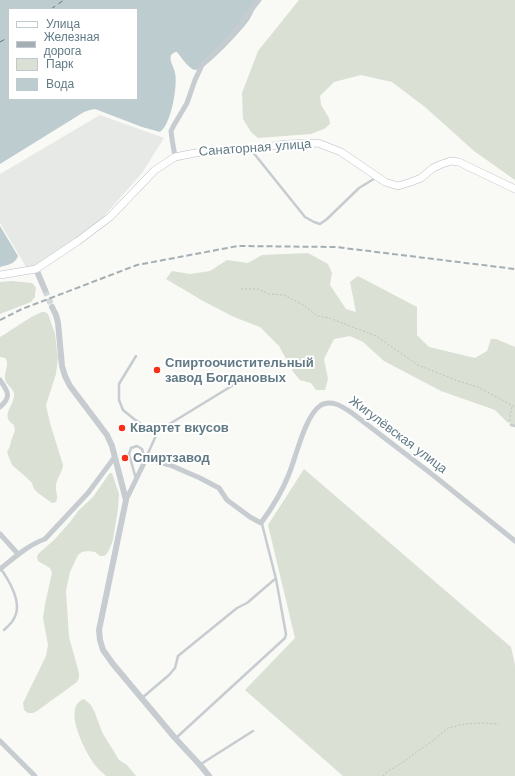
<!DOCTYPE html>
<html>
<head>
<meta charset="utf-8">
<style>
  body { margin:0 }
  #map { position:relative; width:515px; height:776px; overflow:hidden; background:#f9f9f6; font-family:"Work Sans",sans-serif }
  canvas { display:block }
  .legend { position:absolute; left:8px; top:8px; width:130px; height:92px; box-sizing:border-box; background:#fff; border:1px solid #c0cace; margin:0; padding:5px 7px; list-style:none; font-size:12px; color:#617a85 }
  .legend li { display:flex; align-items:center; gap:8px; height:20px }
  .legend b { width:20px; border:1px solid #c0cace }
</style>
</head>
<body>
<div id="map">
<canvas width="515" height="776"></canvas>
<ul class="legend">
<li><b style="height:5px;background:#fff"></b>Улица</li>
<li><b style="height:5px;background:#a4aeb3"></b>Железная дорога</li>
<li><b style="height:11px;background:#dae0d4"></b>Парк</li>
<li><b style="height:11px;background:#bdcccf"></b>Вода</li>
</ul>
</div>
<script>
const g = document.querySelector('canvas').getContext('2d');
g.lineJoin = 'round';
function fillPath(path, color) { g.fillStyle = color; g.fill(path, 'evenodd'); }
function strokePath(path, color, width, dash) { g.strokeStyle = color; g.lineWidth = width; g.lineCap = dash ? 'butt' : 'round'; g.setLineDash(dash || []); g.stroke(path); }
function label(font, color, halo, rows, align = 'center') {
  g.font = font + ' "Work Sans",sans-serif'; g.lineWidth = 4; g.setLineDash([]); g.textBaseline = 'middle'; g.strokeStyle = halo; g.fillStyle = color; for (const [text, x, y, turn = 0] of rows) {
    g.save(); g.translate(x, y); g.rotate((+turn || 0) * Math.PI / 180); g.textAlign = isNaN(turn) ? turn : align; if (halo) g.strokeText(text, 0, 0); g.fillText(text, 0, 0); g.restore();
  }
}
fillPath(new Path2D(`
  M100 115 164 138 142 173 97 224 46 261 28 270 0 223V174Z`), '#e7e9e7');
fillPath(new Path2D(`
  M299 0H515V180L474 151 425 107 392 82 361 75 334 82 320 96 321 105 329 118 330 124 324 129 311 134 258 138 251 132 243 119 242 93 258 51Z
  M308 253 328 264 332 273 330 285 346 309 356 312 350 282 358 276 417 307V335L429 347 475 358 487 351 491 339H496L515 347V426L507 422 495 410 441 391 384 361 363 342 350 336 334 339 324 359 328 379 325 390H316L311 383 300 380 294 373 279 346 260 327 234 317 203 301 166 279 172 271 190 274 210 271 227 260 248 263 262 255Z
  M12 281 32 283 34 285 36 288 35 293V297L31 302 0 314V282Z
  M42 312H45L48 314 55 334 58 358 56 374 46 405 50 423 63 465C62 473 56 479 56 486 55 492 59 496 56 502L52 503 38 493 34 489 32 483 27 478 12 465 8 455 7 452 10 446 11 441 15 430 14 425C0 416 13 407 14 396 15 390 9 387 6 382 2 373 11 365 5 358L0 357V337C14 329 27 318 42 312Z
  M304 469 511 647 515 665V776H343L245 690 295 638 268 525Z
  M111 473H112L119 494 118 509 113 540 109 550 106 555 103 556H100L95 552 88 551 82 552 78 555 70 572 66 591 69 637 79 673V678L77 682 37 711 33 713H28L24 710 23 703 46 656 48 645 43 618 45 604 52 573 50 568 38 561 37 557 38 554 55 539 70 522 79 510 93 497 109 474Z
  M84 699 91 705 95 713 102 732 119 760 127 765 136 776H106C103 773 98 769 95 765 86 753 61 707 84 699Z`), '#dae0d4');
fillPath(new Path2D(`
  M0 0H258C255 7 253 14 249 20 243 29 205 71 195 70 189 69 181 57 177 52H175L171 55C169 62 174 66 175 73 178 85 171 125 160 132L142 127 95 109 90 110 84 112 0 164ZM9 9H137V99H9Z
  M0 226 18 256C15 264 8 265 0 267Z`), '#bdcccf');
strokePath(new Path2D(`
  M51 9 64 0
  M0 42 9 37`), '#5c797e', 1, [5, 4]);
strokePath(new Path2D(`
  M45 290 52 307`), '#d3d9da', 6, [6, 3]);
const secondary = new Path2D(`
  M0 275 36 269 78 241 110 217 155 170 175 157 195 153 251 149 286 144 318 143 341 152 385 182 398 186 411 182 421 178 433 168 442 164 451 161 459 162 467 166 515 189`);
strokePath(secondary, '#b8c0c4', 8);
strokePath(new Path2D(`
  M241 289H258L269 294 284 295 305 306 317 316 329 318 376 336 418 365 458 381 478 387 515 407
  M510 421V416L512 407
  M383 776 385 773 405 761 419 750 430 743 448 728 465 724 483 723 499 724`), '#bec2c4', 1, [2, 2]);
strokePath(new Path2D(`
  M252 151 305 217 314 222 320 224 327 219 359 188 377 177
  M136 356 119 384V400L123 410 134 419 150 430 158 431 248 376
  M511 425 515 426
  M145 460 158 431
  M136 479 129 454 131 448 137 446 142 449 145 460
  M1 569C10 582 24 605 13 620 11 624 7 627 4 630
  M142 698 169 675 175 668 178 656 237 608 247 603 275 579
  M176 738 285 638 286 634 276 579 262 524
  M201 764 253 731`), '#c6cccf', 2.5);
strokePath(new Path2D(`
  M175 157 172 139 171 131 174 125 187 103 195 80 202 65 230 37 259 0
  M0 380C8 392 12 396 0 407
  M126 500 145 461H154L170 465 200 478 219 488 227 500 250 517 261 523C272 508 282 492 289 474 296 457 305 415 321 405 332 399 343 407 352 413L433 475 515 541
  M0 534 18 554
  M0 569C14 558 28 545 45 539L88 493 114 458
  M0 741 35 776`), '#c6cccf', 5);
strokePath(new Path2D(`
  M36 269 45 290
  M52 307 56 315 58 323 62 366 65 376 70 386 107 435 112 446 126 500 99 630 100 640 103 650 113 664 175 738 200 765 209 776`), '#c6cccf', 6);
strokePath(secondary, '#fff', 7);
strokePath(new Path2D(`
  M0 320 22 309 137 265 238 246 336 247 515 269`), '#a4aeb3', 2, [6, 3]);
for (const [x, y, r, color] of [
  [157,370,4,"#f62f19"],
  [122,428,4,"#f62f19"],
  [125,458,4,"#f62f19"]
]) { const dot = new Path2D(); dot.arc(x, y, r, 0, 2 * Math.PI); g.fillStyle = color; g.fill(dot); strokePath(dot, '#fff', 1.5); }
label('13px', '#617a85', '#fff', [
  ["Санаторная улица",255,148,-4],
  ["Жигулёвская улица",398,435,37]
]);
label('bold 13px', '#617a85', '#fff', [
  ["Спиртоочистительный",165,363],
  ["завод Богдановых",165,378],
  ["Квартет вкусов",130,428],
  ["Спиртзавод",133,458]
], 'left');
</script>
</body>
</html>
